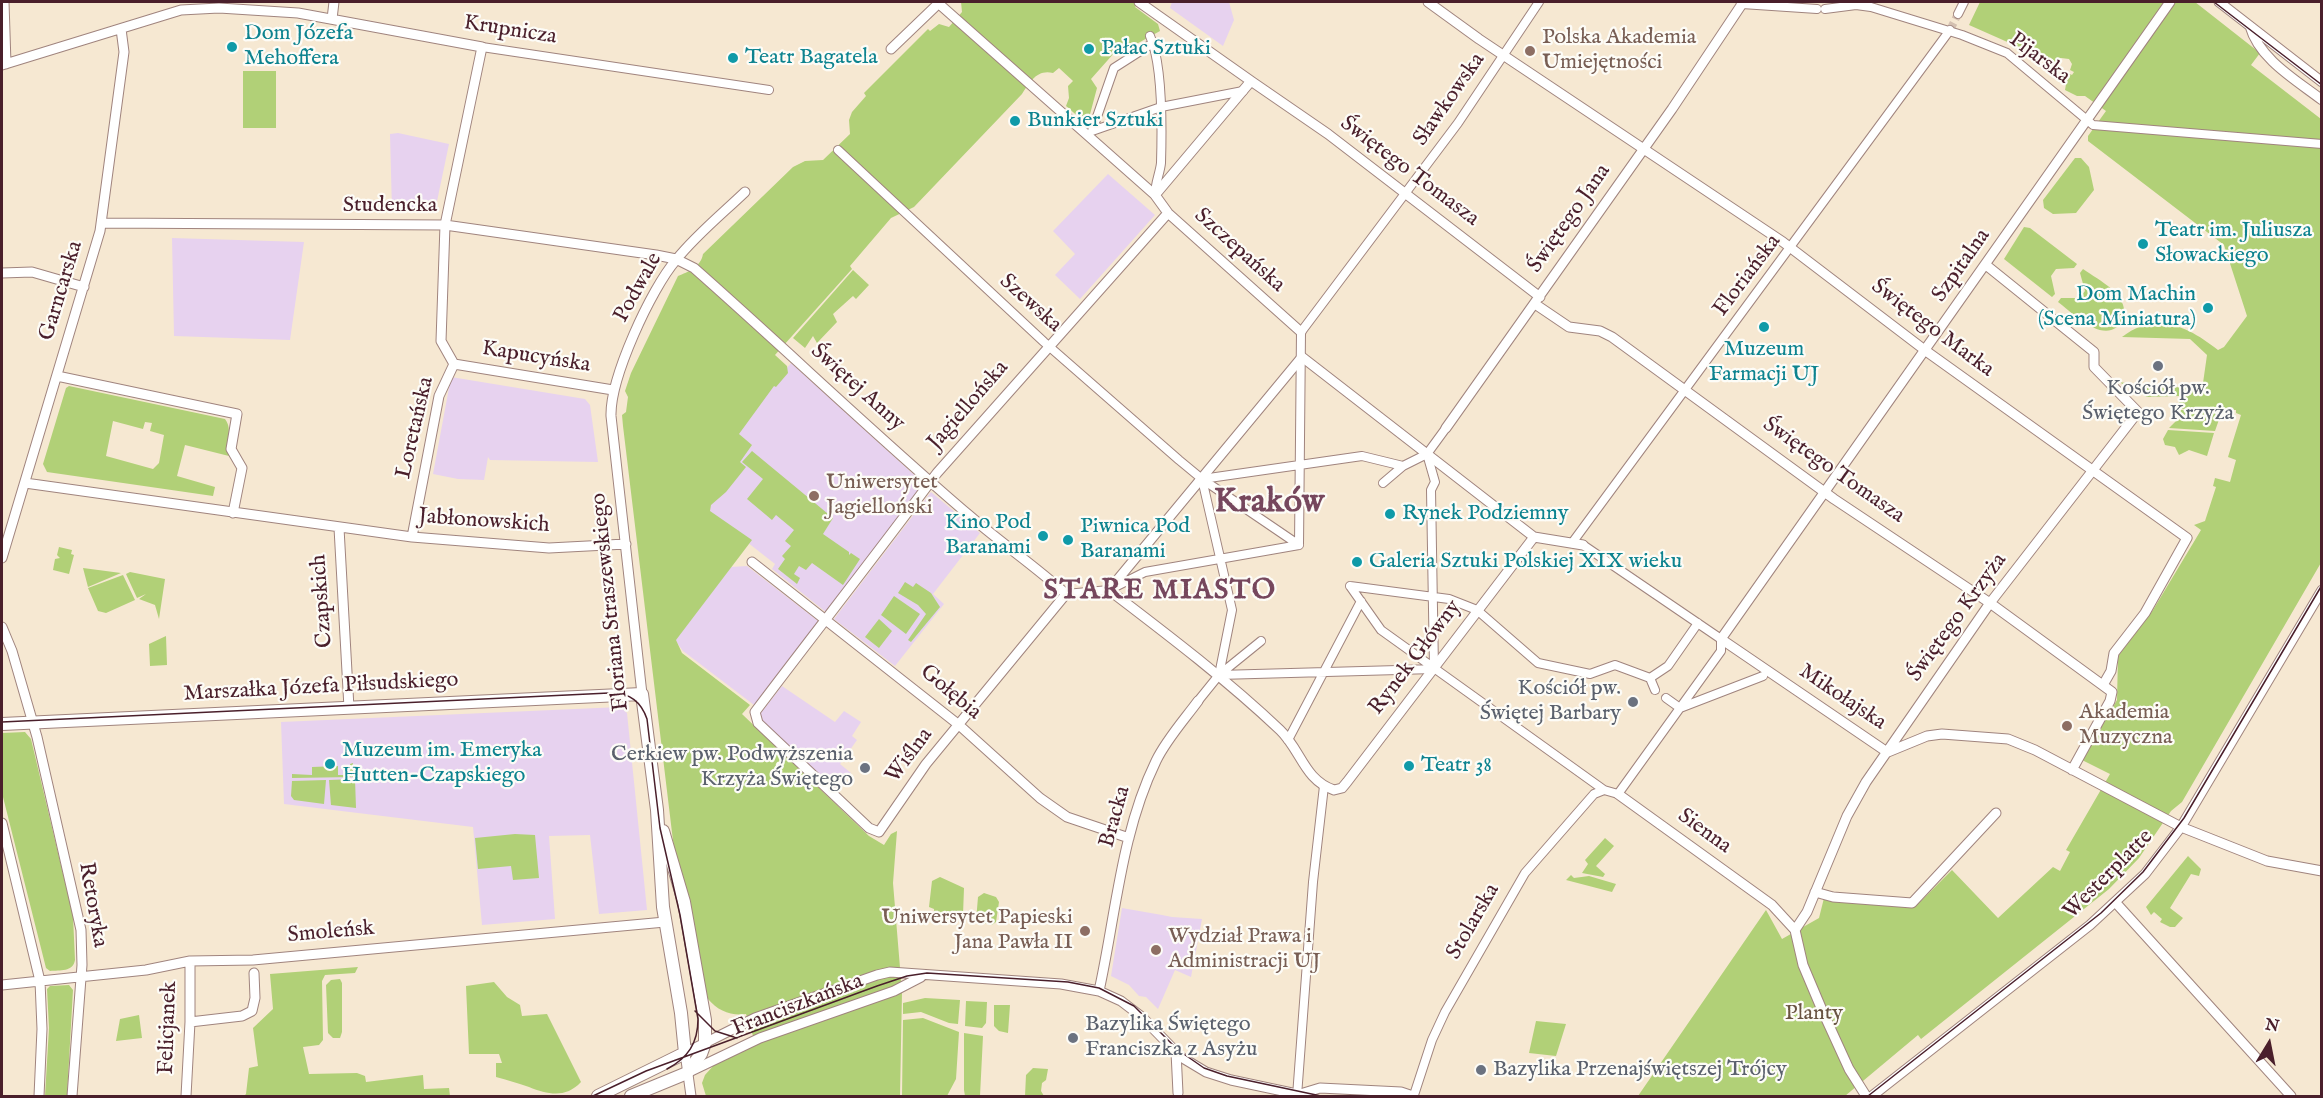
<!DOCTYPE html>
<html>
<head>
<meta charset="utf-8">
<style>
  body { margin:0 }
  #map { position:relative; width:2323px; height:1098px; overflow:hidden; background:#f6e8d2; font-family:"IM FELL English",serif }
  canvas { display:block }
  .frame { position:absolute; inset:0; border:3px solid #4a1f2b; pointer-events:none }
  .north { position:absolute; left:2239px; top:1014px; width:60px; height:60px; -webkit-text-stroke:4px #fdfcf7; paint-order:stroke; rotate:10deg; font-size:16px; font-weight:700; line-height:24px; text-align:center; color:#4a1f2b }
  .north::after { content:''; display:block; margin:auto; width:21px; height:27px; background:#4a1f2b; clip-path:polygon(50% 0,100% 100%,50% 72%,0 100%) }
</style>
</head>
<body>
<div id="map">
<canvas width="2323" height="1098"></canvas>
<div class="frame"></div>
<div class="north">N</div>
</div>
<script>
const g = document.querySelector('canvas').getContext('2d');
g.lineJoin = 'round';
function fillPath(path, color) { g.fillStyle = color; g.fill(path, 'evenodd'); }
function strokePath(path, color, width, dash) { g.strokeStyle = color; g.lineWidth = width; g.lineCap = dash ? 'butt' : 'round'; g.setLineDash(dash || []); g.stroke(path); }
function label(font, color, halo, rows, align = 'center') {
  g.font = font + ' "IM FELL English",serif'; g.lineWidth = 4.5; g.setLineDash([]); g.textBaseline = 'middle'; g.strokeStyle = halo; g.fillStyle = color; for (const [text, x, y, turn = 0] of rows) {
    g.save(); g.translate(x, y); g.rotate((+turn || 0) * Math.PI / 180); g.textAlign = isNaN(turn) ? turn : align; if (halo) g.strokeText(text, 0, 0); g.fillText(text, 0, 0); g.restore();
  }
}
fillPath(new Path2D(`
  M1172 2H1229L1234 20 1223 46 1170 8Z
  M398 133 449 144 436 206 429 211H392L390 134Z
  M1108 174 1155 215 1080 299 1055 275 1075 254 1053 231Z
  M172 238 304 242 290 340 174 336Z
  M791 363 923 483 827 613 772 569 775 564 705 509 733 434Z
  M451 377 585 399 590 405 598 462 490 460 488 457 484 480 458 479 433 474Z
  M931 492 980 533 933 594 944 604 895 666 834 619Z
  M747 566 818 621 754 705 683 651 675 640 731 567Z
  M782 686 835 722 844 711 861 722 852 736 857 740 840 764 851 773 837 793 757 718Z
  M620 707 627 713 647 910 599 914 590 835 549 836 555 919 482 925 473 827 284 804 281 722Z
  M1122 908 1162 915 1172 917 1202 919 1191 977 1175 970 1158 1009 1146 997 1139 996 1129 985 1111 976Z`), '#e7d2ef');
fillPath(new Path2D(`
  M961 2H1139L1135 7 1158 24 1160 31 1131 47 1123 43 1091 79 1097 88 1089 118 1081 119 1066 106 1069 98 1068 86 1073 81 1059 68 1053 73C1037 69 1030 82 1022 94L914 207 891 218 850 266 852 269 775 355 787 366 788 373 776 387 774 386 739 434 752 445 740 462 746 467 726 492 711 505 710 511 752 540 676 640 682 653 750 705 742 714 869 836 884 845 891 834 897 831 893 883 902 992 900 1096H706L702 1083 705 1075 714 1065 756 1045 746 1014C731 1016 718 1011 708 999L674 849 623 426 622 415 626 412 628 397 625 391 631 373 678 276C688 272 701 267 703 254L793 167 805 161 823 160 850 134 849 120 852 112 866 96 864 93 928 29 930 31 939 24 949 27 962 12Z
  M1980 2H2195L2260 53 2251 65 2321 119 2322 561 2182 802 2171 811 2139 858 2109 889 1921 1039 1918 1035 1845 1096H1638L1766 910 1782 939 1819 918 1824 898 1909 906 1921 901 1952 870 1998 918 2053 867 2060 871 2070 852 2066 850 2110 774 2082 760 2117 700 2118 656 2153 610 2201 530 2194 525 2205 521 2216 487 2213 486 2215 478 2230 482 2236 460 2228 457 2241 415 2236 413V410L2179 409V396L2147 397 2119 382C2149 387 2173 391 2203 383L2207 355 2190 339 2122 337C2156 310 2189 327 2218 350L2224 347 2247 316 2224 245 2088 141V136L2106 111 2085 96H2077L2065 90 2068 73 2072 75 2074 72 2070 70 2072 64 2069 59 2061 58 2057 64 1969 25Z
  M243 71H276V128H243Z
  M2075 158H2081L2089 167 2094 190 2076 213 2053 214 2044 208 2043 200Z
  M2024 227 2030 228 2077 264 2074 268 2056 269 2051 276 2055 294 2052 297 2004 259Z
  M2083 269C2100 281 2128 294 2124 317 2109 350 2075 315 2058 302L2061 298H2079L2085 291 2080 273Z
  M853 270 869 285 856 299 853 296 833 314 837 322 817 343 813 336 805 348 793 338Z
  M69 386 225 419C234 431 224 443 229 456L185 445 177 476 215 487 213 496 47 472 43 464 66 388ZM113 421 143 429 145 422 152 423 150 431 164 435 159 463 153 469 106 456Z
  M2181 410 2222 411 2215 431 2169 428 2178 419Z
  M2168 430 2214 433 2207 456 2189 450 2179 455 2175 447 2165 445 2163 439Z
  M752 451 833 518 823 534 849 552V555L851 553 860 559 843 585 812 563 806 570 799 566 794 574 800 578 797 584 778 569 785 559 782 556 791 546 785 541 794 530 776 515 772 520 747 499 763 479 742 462Z
  M59 547 72 550 71 554 74 555 69 574 53 570 55 559 60 558 57 555Z
  M83 568 121 573 88 587Z
  M130 572 165 579 159 619 155 605 139 599 146 594 137 598 126 574Z
  M123 575 135 600 106 613 98 611 88 588Z
  M905 582 913 587 916 583 931 593 940 607 911 642 908 640 926 614 918 605 898 593Z
  M894 596 920 614 906 634 881 615Z
  M879 619 892 631 879 648 865 637Z
  M166 636 167 665 150 666 149 644Z
  M25 732 31 739 73 916 75 960C73 972 60 970 50 971L46 968 2 793V733Z
  M353 763V777L292 778V774L312 775V767L338 766V775H350V764Z
  M355 779 356 808 331 805 329 780Z
  M326 780 324 804 294 800 291 796 292 781Z
  M515 834 535 835 539 878 513 880 511 866 478 869 475 838Z
  M1605 838 1614 846 1596 866 1605 874 1603 877 1582 873 1588 864 1585 860Z
  M2188 856 2201 869 2199 876 2191 874 2170 908 2183 918 2175 927H2170L2160 922 2162 919 2154 912 2151 915 2146 907Z
  M1571 875 1574 878 1589 876 1616 884 1612 892 1566 880Z
  M940 877 964 888 963 915 960 920 935 918 934 909 929 907 932 881Z
  M984 893 996 897 999 902 996 922 992 925 976 921 978 897Z
  M358 967 355 973 325 975 322 981 323 1040 319 1045 303 1047 309 1074 357 1073 365 1076 366 1082 423 1075 424 1089 449 1088 450 1096H244L246 1094 249 1068 258 1066 253 1028 273 1009 270 974Z
  M340 979 342 983V1032L340 1038H333L328 1033 326 985 331 980Z
  M494 982 507 997 520 1005 522 1016 547 1014 581 1082C566 1098 549 1095 529 1087 518 1083 507 1080 496 1077V1063H502L499 1054H469L466 986Z
  M69 985 73 990 67 1096H45L49 1028 47 989 50 986Z
  M925 998 960 1000 958 1024 949 1023 921 1012 903 1014V1003Z
  M966 1001 987 1002 986 1023 982 1028 965 1026Z
  M994 1005H1010L1008 1033 999 1031 994 1026Z
  M139 1015 142 1038 116 1041 120 1019Z
  M923 1018 959 1032 956 1079 947 1096H902L903 1020Z
  M1536 1021 1566 1024 1556 1056 1529 1053Z
  M964 1033 983 1036 980 1096H965L964 1090Z
  M1033 1068 1048 1069 1046 1080 1042 1083 1041 1091 1044 1096H1025L1026 1075Z`), '#b1d077');
strokePath(new Path2D(`
  M1950 30 1958 14`), '#d4c0b1', 8, [8, 4]);
const pedestrian = new Path2D(`
  M1742 4 1817 9
  M1825 9 1856 5 1871 7 1962 35 2007 53 2093 125 2322 144
  M1958 14 1964 2
  M1150 36C1163 65 1162 130 1161 163 1160 173 1155 183 1155 195
  M1153 43 1114 68 1092 131 1161 107 1243 91
  M482 47 769 90
  M838 150 1044 342 1179 460 1202 479 1299 545
  M1427 454 1435 482 1431 490 1434 669 1219 675 1232 610 1202 479 1362 456 1403 466 1427 454 1446 428
  M1383 483 1403 466
  M1572 543 1950 30
  M1299 545 1301 332 1458 123 1539 2
  M1350 586 1381 630 1604 790 1618 794 1721 651V639L1583 545
  M1350 586 1449 599 1477 610 1538 663 1590 674 1615 665 1650 678 1655 690
  M1066 594 1109 590 1145 572 1299 545
  M1650 678 1668 666 1698 623
  M1666 698 1680 708 1763 676
  M1198 701 1219 675 1261 641
  M1288 740 1361 601
  M1414 1095 1432 1040 1445 1012 1525 873 1594 794 1604 790
  M1297 1096 1313 882 1324 786`);
const minor = new Path2D(`
  M4 2 6 64
  M1139 2 1251 81 1155 195
  M1428 2 1479 39 1783 242 1926 351 2187 538 2145 613 2114 653 2111 671 2103 685
  M2219 2 2322 82
  M938 3 1155 195 1168 213 1301 332
  M332 19 334 2
  M2250 26C2259 59 2296 80 2322 100
  M891 49 940 2
  M2 65 181 10 219 8 298 13 482 47 445 225 441 341 454 364
  M1251 81 1328 134 1540 297
  M102 223 445 225 656 255 676 259 694 268C787 350 876 436 970 516 1001 543 1035 566 1066 594L926 764 879 832 869 828 758 723 755 712C813 635 873 559 931 481L937 473 1168 213
  M2 273 32 272 84 287
  M1535 304 1569 327 1600 331 1612 337 1834 499 1990 603 2112 692 2110 701 2072 770
  M1302 357 1534 537 1347 782 1342 788 1334 790C1304 780 1301 750 1280 730 1226 679 1168 635 1109 590Z
  M454 364 613 390
  M57 376 237 414 231 449 242 468 233 513
  M1446 428 1672 109 1742 4 1741 2
  M25 483 412 537 549 548 626 544
  M339 528 349 708
  M412 537 439 396 454 364
  M1534 537 1583 545
  M2 558 100 231 124 52 121 29
  M752 562 959 725 1040 798 1067 817 1129 838
  M2 627 12 651 37 737 81 930 82 965 72 1096
  M642 694 611 416C610 378 651 289 676 260 696 235 722 214 745 192
  M1887 752 1721 639 2170 2
  M1888 752 1927 736 1942 734 2008 739 2035 750 2181 827 2267 861 2322 871
  M1618 794 1772 905 1795 930 1803 965 1822 1010 1849 1069 1866 1096
  M2 823 40 981 42 1029 39 1096
  M1815 892 1833 897 1912 903 1996 813
  M2116 903 2291 1096
  M1795 930 1807 912 1847 816 1866 782 1990 603 2138 412 2094 367V352L1986 265
  M2 985 146 970 190 961 253 960 665 922
  M1099 991C1116 914 1121 833 1156 761 1166 740 1184 720 1198 701
  M190 1022 242 1016 252 1011 255 998 254 973
  M1176 1052 1178 1093
  M687 1073 760 1038 894 991 921 977
  M1297 1095 1320 1088 1401 1092 1413 1096
  M186 1096 190 1022V961
  M691 1096 685 1053 755 1018 877 975 890 972 1061 984 1099 991 1121 1001 1142 1017 1181 1057 1206 1072 1231 1080 1306 1096
  M1872 1096 2090 925 2145 874 2181 827 2322 590`);
const tertiary = new Path2D(`
  M2 724 642 694 657 810 663 907 681 1013 685 1053 598 1096
  M631 1096 687 1073 701 1054 705 1043V1020L684 902 663 831`);
strokePath(pedestrian, '#a0847e', 10);
strokePath(minor, '#a0847e', 11);
strokePath(tertiary, '#a0847e', 14);
strokePath(pedestrian, '#fff', 8);
strokePath(minor, '#fff', 9);
strokePath(tertiary, '#fff', 12);
strokePath(new Path2D(`
  M2214 2 2322 85
  M2 722 609 693C628 692 641 701 647 719L660 828 680 915 698 1019C698 1043 688 1058 667 1069
  M695 1011 715 1031 737 1038
  M593 1096 646 1071 877 986 907 976 927 973 1068 982 1099 988 1134 1006 1178 1050 1204 1068 1227 1076 1321 1096
  M1868 1096 2101 913 2143 872 2184 818 2322 585`), '#4a1f2b', 1.5);
for (const [x, y, r, color] of [
  [232,47,6,"#0f9aa8"],
  [1089,49,6,"#0f9aa8"],
  [1530,51,6,"#8d6e63"],
  [733,58,6,"#0f9aa8"],
  [1015,121,6,"#0f9aa8"],
  [2143,244,6,"#0f9aa8"],
  [2208,308,6,"#0f9aa8"],
  [1764,327,6,"#0f9aa8"],
  [2158,366,6,"#6b7280"],
  [814,496,6,"#8d6e63"],
  [1390,514,6,"#0f9aa8"],
  [1043,536,6,"#0f9aa8"],
  [1068,540,6,"#0f9aa8"],
  [1357,562,6,"#0f9aa8"],
  [1633,702,6,"#6b7280"],
  [2067,726,6,"#8d6e63"],
  [330,764,6,"#0f9aa8"],
  [1409,766,6,"#0f9aa8"],
  [865,768,6,"#6b7280"],
  [1085,931,6,"#8d6e63"],
  [1156,950,6,"#8d6e63"],
  [1073,1038,6,"#6b7280"],
  [1481,1070,6,"#6b7280"]
]) { const dot = new Path2D(); dot.arc(x, y, r, 0, 2 * Math.PI); g.fillStyle = color; g.fill(dot); strokePath(dot, '#fdfcf7', 2); }
label('22px', '#4a1f2b', '#fdfcf7', [
  ["Krupnicza",510,31,9],
  ["Pijarska",2039,59,37],
  ["Sławkowska",1450,100,-55],
  ["Świętego Tomasza",1409,172,37],
  ["Studencka",390,206],
  ["Świętego Jana",1570,219,-55],
  ["Szczepańska",1239,251,42],
  ["Szpitalna",1962,266,-55],
  ["Floriańska",1748,276,-53],
  ["Podwale",639,288,-61],
  ["Garncarska",62,291,-73],
  ["Szewska",1030,304,42],
  ["Świętego Marka",1932,329,37],
  ["Kapucyńska",536,358,9],
  ["Świętej Anny",857,388,42],
  ["Jagiellońska",969,406,-49],
  ["Loretańska",416,428,-77],
  ["Świętego Tomasza",1833,471,35],
  ["Jabłonowskich",484,522,4],
  ["Czapskich",323,601,-94],
  ["Floriana Straszewskiego",611,602,-96],
  ["Świętego Krzyża",1958,618,-54],
  ["Rynek Główny",1416,658,-53],
  ["Marszałka Józefa Piłsudskiego",321,688,-3],
  ["Gołębia",950,693,40],
  ["Mikołajska",1842,698,34],
  ["Wiślna",910,756,-53],
  ["Bracka",1116,817,-74],
  ["Sienna",1704,832,36],
  ["Westerplatte",2109,875,-45],
  ["Retoryka",92,905,80],
  ["Stolarska",1474,922,-60],
  ["Smoleńsk",331,933,-5],
  ["Franciszkańska",798,1006,-21],
  ["Felicjanek",169,1028,-88]
]);
label('22px', '#0d838f', '#fdfcf7', [
  ["Dom Józefa",244,34],
  ["Mehoffera",244,59],
  ["Pałac Sztuki",1101,49],
  ["Teatr Bagatela",745,58],
  ["Bunkier Sztuki",1027,121],
  ["Teatr im. Juliusza",2155,231],
  ["Słowackiego",2155,256],
  ["Dom Machin",2196,295,"right"],
  ["(Scena Miniatura)",2196,320,"right"],
  ["Muzeum",1764,350,"center"],
  ["Farmacji UJ",1764,375,"center"],
  ["Rynek Podziemny",1402,514],
  ["Kino Pod",1031,523,"right"],
  ["Baranami",1031,548,"right"],
  ["Piwnica Pod",1080,527],
  ["Baranami",1080,552],
  ["Galeria Sztuki Polskiej XIX wieku",1369,562],
  ["Muzeum im. Emeryka",342,751],
  ["Hutten-Czapskiego",342,776],
  ["Teatr 38",1421,766]
], 'left');
label('22px', '#785e54', '#fdfcf7', [
  ["Polska Akademia",1542,38],
  ["Umiejętności",1542,63],
  ["Uniwersytet",826,483],
  ["Jagielloński",826,508],
  ["Akademia",2079,713],
  ["Muzyczna",2079,738],
  ["Uniwersytet Papieski",1073,918,"right"],
  ["Jana Pawła II",1073,943,"right"],
  ["Wydział Prawa i",1168,937],
  ["Administracji UJ",1168,962]
], 'left');
label('22px', '#5b616d', '#fdfcf7', [
  ["Kościół pw.",2158,389,"center"],
  ["Świętego Krzyża",2158,414,"center"],
  ["Kościół pw.",1621,689],
  ["Świętej Barbary",1621,714],
  ["Cerkiew pw. Podwyższenia",853,755],
  ["Krzyża Świętego",853,780],
  ["Bazylika Świętego",1085,1025,"left"],
  ["Franciszka z Asyżu",1085,1050,"left"],
  ["Bazylika Przenajświętszej Trójcy",1493,1070,"left"]
], 'right');
label('22px', '#695442', '#fdfcf7', [
  ["Planty",1814,1014]
]);
g.letterSpacing = '1.5px';
label('bold 28px', '#76475d', '#fdfcf7', [
  ["STARE MIASTO",1160,592]
]);
g.letterSpacing = '0px';
label('bold 34px', '#76475d', '#fdfcf7', [
  ["Kraków",1269,504]
]);
</script>
</body>
</html>
